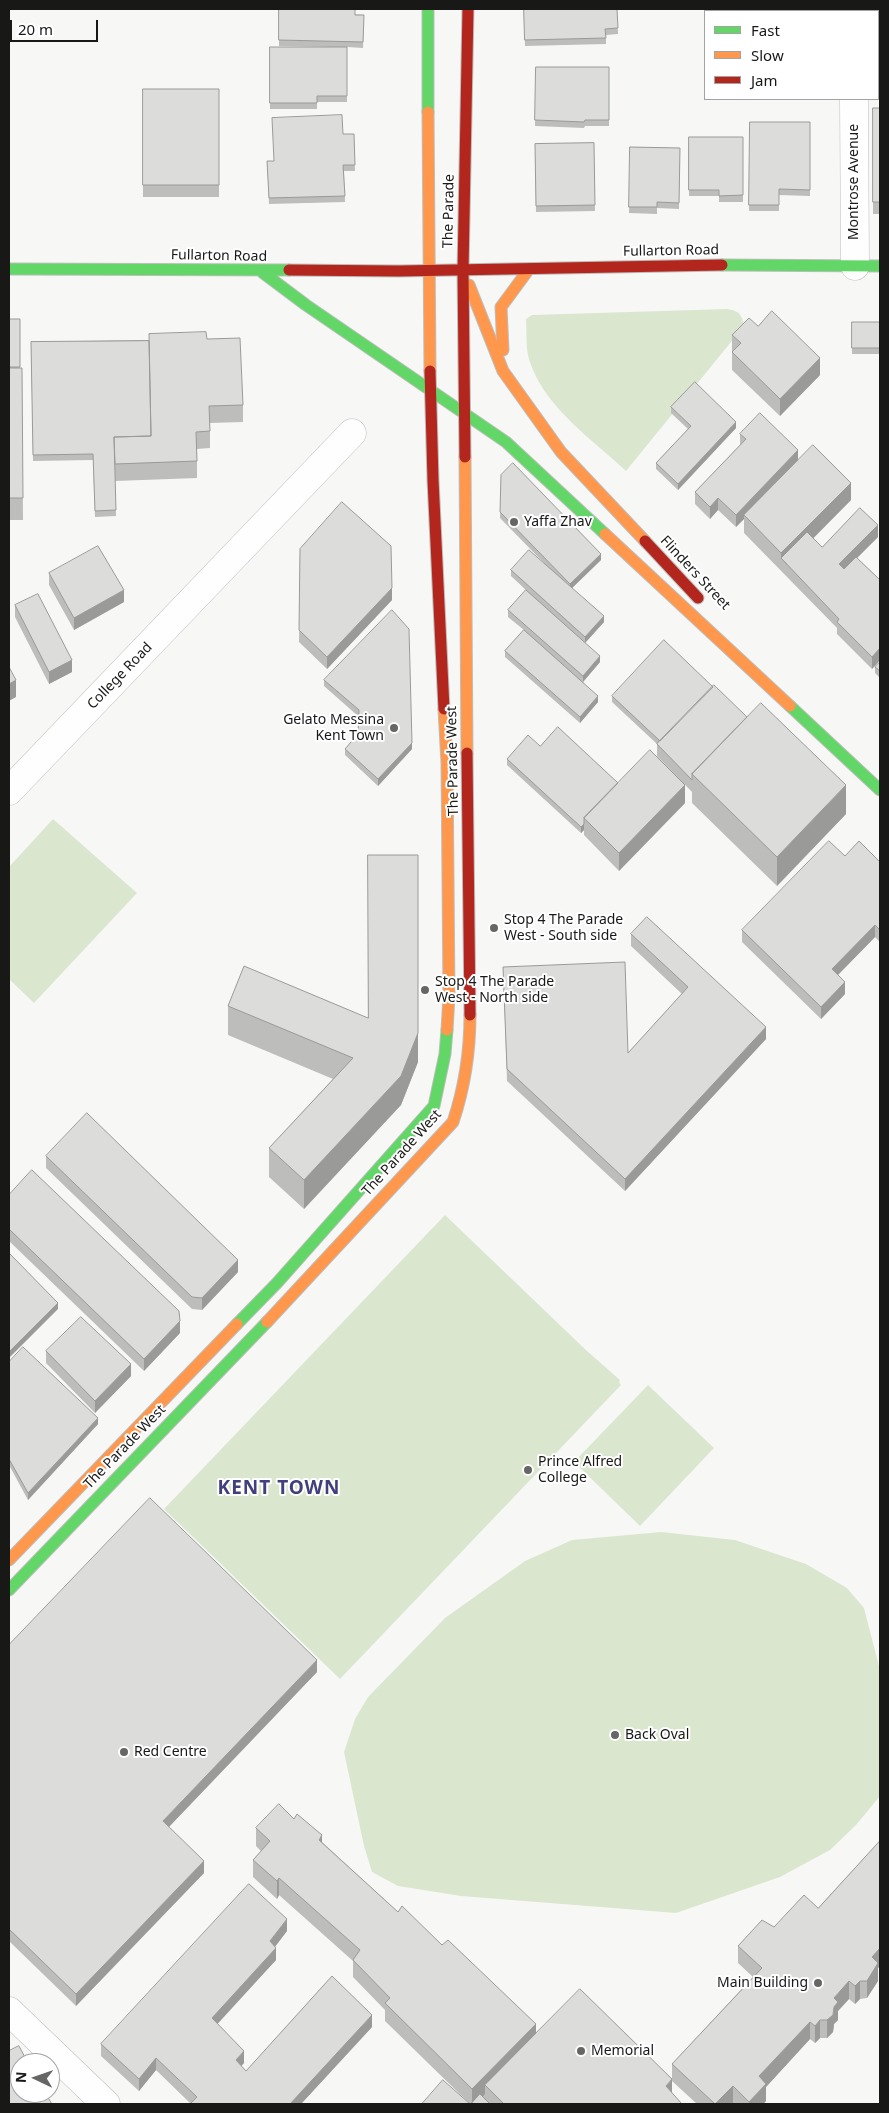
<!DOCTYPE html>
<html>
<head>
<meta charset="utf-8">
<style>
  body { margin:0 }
  #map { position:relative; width:889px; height:2113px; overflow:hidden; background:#f7f8f6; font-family:"Noto Sans",sans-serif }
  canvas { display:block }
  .frame { position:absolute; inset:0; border:10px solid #181817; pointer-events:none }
  .legend { position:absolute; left:704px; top:10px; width:175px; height:90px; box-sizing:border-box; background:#fff; border:1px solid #a3a3a2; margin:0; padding:6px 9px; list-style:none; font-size:15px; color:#181817 }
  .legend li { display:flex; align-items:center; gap:10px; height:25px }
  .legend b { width:25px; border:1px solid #a3a3a2 }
  .north { position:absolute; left:10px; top:2053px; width:50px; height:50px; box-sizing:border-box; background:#fff; border:1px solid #a3a3a2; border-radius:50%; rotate:273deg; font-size:14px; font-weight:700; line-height:20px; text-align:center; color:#181817 }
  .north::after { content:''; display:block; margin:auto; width:18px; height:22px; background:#666665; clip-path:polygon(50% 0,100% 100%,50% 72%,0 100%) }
  .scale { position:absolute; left:10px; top:20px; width:88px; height:22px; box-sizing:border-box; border:2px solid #181817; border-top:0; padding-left:6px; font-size:15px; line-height:18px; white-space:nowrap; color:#181817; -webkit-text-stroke:4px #fff; paint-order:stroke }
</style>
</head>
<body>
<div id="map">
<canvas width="889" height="2113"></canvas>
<div class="frame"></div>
<ul class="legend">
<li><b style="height:6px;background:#63d668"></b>Fast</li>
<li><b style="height:6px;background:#ff974d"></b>Slow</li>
<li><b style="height:6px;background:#b3261e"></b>Jam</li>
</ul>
<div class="north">N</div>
<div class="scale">20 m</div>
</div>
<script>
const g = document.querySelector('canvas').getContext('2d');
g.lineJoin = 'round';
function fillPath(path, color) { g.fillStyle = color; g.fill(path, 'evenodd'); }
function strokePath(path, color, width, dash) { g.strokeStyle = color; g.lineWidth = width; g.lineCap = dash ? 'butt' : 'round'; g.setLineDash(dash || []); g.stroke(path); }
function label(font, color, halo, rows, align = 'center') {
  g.font = font + ' "Noto Sans",sans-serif'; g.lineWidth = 4; g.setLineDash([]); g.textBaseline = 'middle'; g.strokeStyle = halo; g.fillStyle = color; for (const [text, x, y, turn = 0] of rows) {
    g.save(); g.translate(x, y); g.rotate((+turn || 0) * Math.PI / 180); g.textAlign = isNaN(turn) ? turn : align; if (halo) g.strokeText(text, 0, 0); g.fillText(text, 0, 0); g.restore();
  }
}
fillPath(new Path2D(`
  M727 309C739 311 742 314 744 326L626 471C593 440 547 409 531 365 525 351 527 334 526 319L532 315Z
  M53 819 137 893 34 1003 9 979V867Z
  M445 1215 587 1351 620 1380 619 1382 621 1385 340 1679 164 1509Z
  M648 1385 714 1448 640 1526 574 1462Z
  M661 1532 735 1540 806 1564 847 1588 864 1608 880 1670V1796L856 1825 830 1850 780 1877 676 1913 461 1896 398 1886 372 1872 364 1846 344 1752 355 1719 368 1697 445 1618 525 1561 572 1540Z`), '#dbe6cf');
const street = new Path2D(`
  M853 9V11
  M854 99 855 266
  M9 791 352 433
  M9 2011 106 2104`);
const fast = new Path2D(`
  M428 9V112
  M722 265 880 266
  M9 269 289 270
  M262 272 306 305 506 442 605 534
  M790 706 880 790
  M237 1324 277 1283 434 1106 445 1054 447 1030
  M9 1590 267 1322`);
const slow = new Path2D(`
  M428 112 430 371
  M469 285 503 371 561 452 645 541
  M503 350 501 307 529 269
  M465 457 467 753
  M605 534 790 706
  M444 709 447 763 449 996 447 1030
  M267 1322 453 1122C465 1086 470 1053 470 1015
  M9 1560 237 1324`);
const jam = new Path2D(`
  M289 270 399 271 722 265
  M430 371 433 480 444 709
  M465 457 463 270 468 9
  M645 541 698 598
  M467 753 470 1015`);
strokePath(street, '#bdbebc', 29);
strokePath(fast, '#bdbebc', 13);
strokePath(slow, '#bdbebc', 13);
strokePath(jam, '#bdbebc', 13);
strokePath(street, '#fefefe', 28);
strokePath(fast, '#63d668', 11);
strokePath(slow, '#ff974d', 11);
strokePath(jam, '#b3261e', 11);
fillPath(new Path2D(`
  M279 9 364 15 363 48 347 47V102H317V109H270V47H332L279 46Z
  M524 9H617L618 34 606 35V44L525 46Z
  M536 67H609V126H585L584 128 535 126Z
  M143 89H219V197H143Z
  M873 108H880V214H873Z
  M750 122H810V196L779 195V211H749Z
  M343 134H354L355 171H344L345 202 269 204 267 161H274Z
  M689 137H743V202H719V196H689Z
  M594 143 595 211 536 212 535 144Z
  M630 147 680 148 679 209 657 208V214L629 213Z
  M9 319 20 368H22L23 520H9Z
  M852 322H880V354H852Z
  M732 335 820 375 780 416 732 370Z
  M207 339 243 405V422L210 423V448L197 449V478L115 481 116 516 95 517 93 460 33 461 31 342Z
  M671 407 736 428 678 490 656 469V463L688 429 671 413Z
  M740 434 798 460 851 500 813 538 822 547 878 537 857 558 880 580V660L872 669 837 634V628L744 533V519L736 527 718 510 710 519 695 504V492L740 445Z
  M501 475 601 560 572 588 604 622 585 643 600 662 583 682 598 702 580 723 505 657V651L524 630 508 617V610L526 590 511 576V570L544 563 500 518Z
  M300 549 392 600 327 669 299 642Z
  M49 573 124 602 74 630 49 585Z
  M15 605 72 672 49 684 15 617Z
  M880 662V678L875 673V667Z
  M324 680 412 749 378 786 345 755V749L358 734V716L324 686Z
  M612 696 846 814 777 886 692 803V792L657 756V744L612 702Z
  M540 746 618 783 685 803 619 871 584 835V830L581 833 507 765V759Z
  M845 856 880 862V942L875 937 838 975 845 994 821 1019 742 942V930Z
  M631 934 766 1039 625 1191 507 1081 503 967 628 1053 682 994 631 946Z
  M228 1006 418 1062 401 1105 304 1209 269 1177V1148L333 1079 228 1035Z
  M46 1156 238 1272 202 1310 192 1309 46 1168Z
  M9 1195 180 1333 144 1371 9 1241Z
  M46 1351 131 1376 95 1413 46 1363Z
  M9 1362 98 1424 28 1500 9 1465Z
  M9 1645 317 1672 169 1827 204 1873 76 2006 9 1941Z
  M294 1819 322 1842 398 1912 442 1945 536 2033 672 2093 682 2104H422L469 2103 385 2021V2010L353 1977V1961L279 1895 277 1899 253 1877V1860L261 1851 256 1846V1828Z
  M880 1841V1966L878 1968V1981L867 1998 860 1999 855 2004 849 1999 838 2011V2020L834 2024 833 2032 827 2038H820L815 2043 810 2039 766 2087V2101L763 2104H734L733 2103 732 2104H697L672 2081V2064L753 1977 738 1963V1946L818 1908Z
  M287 1931 275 1947 276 1960 217 2023 244 2063 241 2066 246 2071 372 2027 301 2104H190H191L156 2070 139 2091 101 2056V2044Z`), '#bdbebc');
fillPath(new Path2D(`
  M820 358V375L780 416V399Z
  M736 422V428L678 490V484Z
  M798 450V462L744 515V519L736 527V515Z
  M851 483V500L787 565 781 558V553Z
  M718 498V510L710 519V507Z
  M878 525V537L839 576V564Z
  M601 554V560L570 590V584Z
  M392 588V600L327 669V657Z
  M124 590V602L74 630V618Z
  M604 616V622L585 643V637Z
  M880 648V660L872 669V657Z
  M600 656V662L583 682V676Z
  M72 660V672L49 684V672Z
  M16 680V697L9 701V684Z
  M598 696V702L580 723V717Z
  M412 743V749L378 786V779Z
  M685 785V803L619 871V853Z
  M846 785V814L777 886V857Z
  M584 824V830L581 833V827Z
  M418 855V1062L401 1105 304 1209V1180L401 1076Z
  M875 925V937L832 981V969Z
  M845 982V994L821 1019V1007Z
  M766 1027V1039L625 1191V1179Z
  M238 1260V1272L202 1310V1298Z
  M58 1303V1309L9 1358V1352Z
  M180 1321V1333L144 1371V1359Z
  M131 1364V1376L95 1413V1401Z
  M98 1418V1424L28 1500V1493Z
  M317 1660V1672L163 1833V1821Z
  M322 1835V1852L319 1840Z
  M204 1861V1873L76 2006V1994Z
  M279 1878V1895L277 1899V1881Z
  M287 1919V1931L270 1953V1941Z
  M276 1948V1960L212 2030V2018Z
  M880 1948V1966L878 1968V1981L867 1998V1981L872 1957Z
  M849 1981V1999L838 2011V2020L834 2024 833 2032 827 2038V2020L834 1998Z
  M860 1981V1999L855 2004V1986Z
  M372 2015V2027L301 2104H290Z
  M820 2020V2038L815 2043V2026Z
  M810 2022V2039L766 2087V2101L763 2104H749V2102L759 2076Z
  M536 2024V2041L485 2085V2094L475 2104H472V2089Z
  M244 2051V2063L236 2072V2060Z
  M156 2058V2070L139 2091V2079Z
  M672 2079V2097L666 2086Z
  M733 2086V2103L732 2104H715Z`), '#9a9b99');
const building = new Path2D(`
  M279 9H355V15H364L363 42 279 40Z
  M524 9H617L618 28 605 29 606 38 525 40Z
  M750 9H803V11H750Z
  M270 47H347V96H317V103H270Z
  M536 67H609V120H585L584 122 535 120Z
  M143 89H219V185H143Z
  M873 108H880V202H873Z
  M342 115 343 134H354L355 165H343L345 196 269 198 267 161H274L272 118Z
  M750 122H810V190L779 189V205H749Z
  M689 137H743V195L719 196V190H689Z
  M594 143 595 205 536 206 535 144Z
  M630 147 680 148 679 203 657 202V207H629Z
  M772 311 820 358 780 399 732 352 741 343 732 335 749 318 758 326Z
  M9 319H20V367H9Z
  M852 322H880V348H852Z
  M206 332 207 339 240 338 243 405 209 406 210 431 196 432 197 461 115 464 114 437 151 436 149 334Z
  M149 341 151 436 114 437 116 510 95 511 93 454 33 455 31 342Z
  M9 368H22L23 498H9Z
  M695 382 736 422 678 484 656 463 691 426 671 407Z
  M760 413 798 450 736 515 718 498 710 507 695 492 746 439 740 434Z
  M813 445 851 483 781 553 744 515Z
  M513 463 601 554 570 584 500 512 501 475Z
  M342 502 391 546 392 588 327 657 299 630 300 549Z
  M860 508 878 525 839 564 844 569 856 557 880 580V648L872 657 837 622 839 619 781 558 807 532 822 547Z
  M98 546 124 590 74 618 49 573Z
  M529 550 604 616 585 637 511 570Z
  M526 590 600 656 583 676 508 610Z
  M38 594 72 660 49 672 15 605Z
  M392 610 409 629 412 743 378 779 345 749 358 734 359 710 324 680Z
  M524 630 598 696 580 717 505 651Z
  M664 640 713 687 660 741 612 696Z
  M880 662V671L875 667Z
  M9 667 16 680 9 684Z
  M714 685 747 717 692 774V780L657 744Z
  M761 703 846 785 777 857 692 774Z
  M558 727 618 783 584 818V824L581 827 507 759 528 735 540 746Z
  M650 750 685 785 619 853 584 818Z
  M829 841 845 856 859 841 880 862V930L875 925 832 969 845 982 821 1007 742 930Z
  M368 855H418V1033L401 1076 304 1180 269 1148 353 1058 228 1006 244 966 368 1018Z
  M647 917 766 1027 625 1179 507 1069 503 967 625 962 628 1053 688 987 631 934Z
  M87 1113 238 1260 202 1298 192 1297 46 1156Z
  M32 1170 179 1311 180 1321 144 1359 9 1229V1195Z
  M9 1253 58 1303 9 1352Z
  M81 1317 131 1364 95 1401 46 1351Z
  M23 1347 98 1418 28 1493 9 1459V1362Z
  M150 1498 317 1660 163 1821 204 1861 76 1994 9 1929V1645Z
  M279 1804 294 1819 297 1814 322 1835 319 1840 398 1912 402 1906 442 1945 448 1940 536 2024 472 2089 385 2003 390 1998 353 1960 360 1950 279 1878 277 1881 253 1860 270 1841 256 1828Z
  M880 1841V1948L872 1957 878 1963 867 1981H860L855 1986 849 1981 834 1998 838 2002 834 2007 833 2015 827 2020H820L815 2026 810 2022 759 2076 766 2084 749 2102 733 2086 715 2104 672 2064 762 1968 738 1946 762 1920 774 1927 804 1895 818 1908Z
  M249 1884 287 1919 270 1941 276 1948 212 2018 244 2051 236 2060 246 2071 332 1976 372 2015 290 2104H190L197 2097 156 2058 139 2079 101 2044Z
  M580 1989 672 2079 666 2086 682 2104H504L485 2085Z
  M19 2046 28 2063H20V2093H45L52 2104H9V2051Z
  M443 2080 470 2104H422Z
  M480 2094 490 2104H471Z`);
fillPath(building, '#dcdddb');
strokePath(building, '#9a9b99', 1);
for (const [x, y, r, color] of [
  [514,522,5,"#666665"],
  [394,728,5,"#666665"],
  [494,928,5,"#666665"],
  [425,990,5,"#666665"],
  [528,1470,5,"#666665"],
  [615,1735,5,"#666665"],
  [124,1752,5,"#666665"],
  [818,1983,5,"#666665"],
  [581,2051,5,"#666665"]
]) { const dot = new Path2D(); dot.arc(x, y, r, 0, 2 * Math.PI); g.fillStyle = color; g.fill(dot); strokePath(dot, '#fff', 2); }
label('14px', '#181817', '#fff', [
  ["Montrose Avenue",854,182,-90],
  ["The Parade",449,211,-89],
  ["Fullarton Road",671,251,-1],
  ["Fullarton Road",219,256,1],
  ["Flinders Street",695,573,47],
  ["College Road",120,676,-46],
  ["The Parade West",453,761,-91],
  ["The Parade West",402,1153,-48],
  ["The Parade West",125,1447,-46]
]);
label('14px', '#181817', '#fff', [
  ["Yaffa Zhav",524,522],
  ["Gelato Messina",384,720,"right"],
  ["Kent Town",384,736,"right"],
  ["Stop 4 The Parade",504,920],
  ["West - South side",504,936],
  ["Stop 4 The Parade",435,982],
  ["West - North side",435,998],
  ["Prince Alfred",538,1462],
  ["College",538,1478],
  ["Back Oval",625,1735],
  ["Red Centre",134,1752],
  ["Main Building",808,1983,"right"],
  ["Memorial",591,2051]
], 'left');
g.letterSpacing = '1px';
label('bold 19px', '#42407c', '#fff', [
  ["KENT TOWN",279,1489]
]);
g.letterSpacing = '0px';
</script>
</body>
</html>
